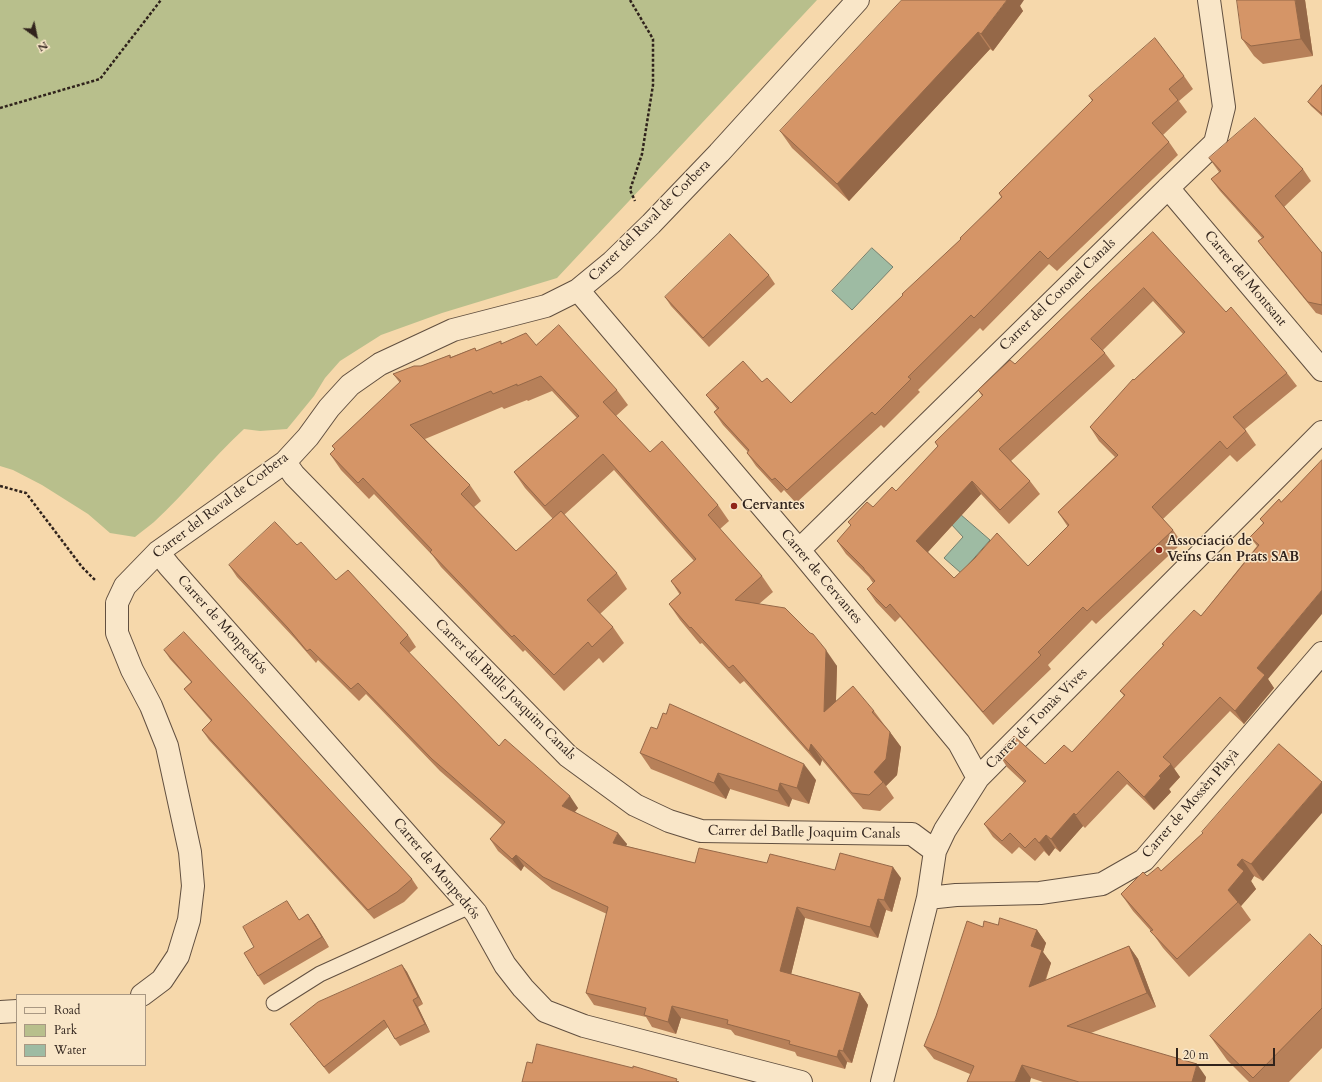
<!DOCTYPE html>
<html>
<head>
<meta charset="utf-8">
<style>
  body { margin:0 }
  #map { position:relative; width:1322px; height:1082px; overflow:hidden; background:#f6d8ab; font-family:Cardo,serif }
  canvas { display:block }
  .legend { position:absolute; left:16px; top:994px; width:130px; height:72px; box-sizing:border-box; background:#f9e6c8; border:1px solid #a99883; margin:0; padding:5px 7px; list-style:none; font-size:12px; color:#30231c }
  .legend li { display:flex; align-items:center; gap:8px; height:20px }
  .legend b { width:20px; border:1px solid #a99883 }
  .north { position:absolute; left:16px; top:16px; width:40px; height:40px; -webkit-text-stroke:3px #f9e6c8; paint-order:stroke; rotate:147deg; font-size:11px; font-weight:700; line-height:16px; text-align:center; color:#30231c }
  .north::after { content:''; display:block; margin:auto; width:14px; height:18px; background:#30231c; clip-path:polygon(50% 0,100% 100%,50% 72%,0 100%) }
  .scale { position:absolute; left:1176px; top:1048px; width:99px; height:18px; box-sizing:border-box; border:2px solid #30231c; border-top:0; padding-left:5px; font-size:12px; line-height:14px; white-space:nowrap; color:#30231c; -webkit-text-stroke:3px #f9e6c8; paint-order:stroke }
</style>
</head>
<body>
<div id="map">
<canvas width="1322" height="1082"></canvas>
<ul class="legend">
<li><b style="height:5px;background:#f9e6c8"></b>Road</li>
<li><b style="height:11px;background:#b8bf8c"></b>Park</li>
<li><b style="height:11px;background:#9ebba3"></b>Water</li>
</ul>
<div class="north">N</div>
<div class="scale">20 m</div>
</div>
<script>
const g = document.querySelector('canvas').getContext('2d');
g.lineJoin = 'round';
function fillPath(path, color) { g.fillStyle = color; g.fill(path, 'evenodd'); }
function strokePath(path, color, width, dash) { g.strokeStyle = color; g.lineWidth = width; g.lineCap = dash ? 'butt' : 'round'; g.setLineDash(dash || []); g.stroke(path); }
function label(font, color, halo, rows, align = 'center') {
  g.font = font + ' Cardo,serif'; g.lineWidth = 3; g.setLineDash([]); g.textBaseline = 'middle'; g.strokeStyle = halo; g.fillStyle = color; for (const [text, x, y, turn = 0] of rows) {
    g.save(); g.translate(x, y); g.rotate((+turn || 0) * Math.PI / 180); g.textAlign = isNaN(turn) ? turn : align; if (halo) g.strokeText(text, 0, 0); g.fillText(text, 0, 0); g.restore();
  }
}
fillPath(new Path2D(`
  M0 0H817L557 278 442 313 381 335 340 361 325 378 314 396 287 429 260 431 244 429C212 458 186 493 154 522 148 527 141 532 135 537L110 533 88 514 42 485 13 470 0 466Z`), '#b8bf8c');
const water = new Path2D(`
  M872 248 893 267 852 310 832 291Z
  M960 514 990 540 961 573 944 558 963 537 951 524Z`);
fillPath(water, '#9ebba3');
strokePath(water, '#727e6d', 1);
const lane = new Path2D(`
  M274 1003 320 974 470 906`);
const street = new Path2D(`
  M1168 188 1322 370
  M578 290 799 550 959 743 978 778
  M285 462 294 475 568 756 635 805 669 821 701 831 912 834 935 851
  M799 550 1168 188 1215 143 1224 107 1209 0
  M158 552 169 566 470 906 476 913 505 965 523 988 545 1011 584 1026 801 1082
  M928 898 956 895 1040 893 1102 884 1144 860 1322 653
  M142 995 162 980 178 956 189 920 193 886 190 852 167 746 151 706 132 670 117 633V603L125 586 158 552 285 462 308 437 329 408 350 385 380 364 453 330 546 306 578 290 612 262 651 224 719 153 858 0
  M0 1012 17 1011
  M882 1082 928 898 935 851 945 830 978 778 1322 432`);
strokePath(lane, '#625040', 17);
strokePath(street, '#625040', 24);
strokePath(new Path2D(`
  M630 0 653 39V85L642 154 630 190 635 201
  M0 108 100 79 161 0
  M0 486 26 493 82 567 96 581`), '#30231c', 2.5, [3, 2]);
strokePath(lane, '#f9e6c8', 15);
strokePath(street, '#f9e6c8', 22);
fillPath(new Path2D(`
  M1305 0 1313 56 1263 64 1254 56 1242 39Z
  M1020 6 1023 11 993 51 990 49 849 201 792 148 780 131Z
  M1184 76 1193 89 1179 101 1187 112 1163 135 1169 142 1178 155 1057 271 1049 264 983 331 980 328 918 390 920 392 884 428 881 425 796 503 784 490 781 493 756 466 747 453 748 452 723 425 714 412 717 409 706 395 762 382 791 403 961 239 1001 197 999 193 1092 101 1089 96Z
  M1322 85V116L1311 106 1308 102Z
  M1209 158 1303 169 1311 181 1284 207 1322 253V315L1316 313 1267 253 1258 241 1262 238 1220 191 1211 179 1219 172Z
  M1153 232 1226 312 1287 373 1297 386 1245 429 1256 445 1237 462 1230 455 1163 519 1173 530 1182 543 1096 624 1092 620 1048 665 1051 669 993 725 900 617 895 622 876 602 867 589 873 583 869 577 846 554 837 541 851 526 848 522 873 507 896 491 938 447 935 442 982 396 978 390 1015 364ZM1153 301 1183 334 1134 380 1090 427 1099 441 1115 457 1058 512 1068 527 1028 566 954 578 928 552 981 494 1009 524 1040 494 1030 481 1011 461 1115 366 1105 353 1103 350Z
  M769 275 775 284 709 347 671 306 665 297Z
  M502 343 536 345 617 390 628 405 616 416 650 452 718 505 729 521 720 529 762 576 773 592 759 604 837 666 836 702 874 711 901 747 897 775 886 786 894 798 880 811 863 809 822 760 820 766 744 681 740 684 702 643 700 644 680 620 669 604 680 595 671 581 694 561 614 470 564 515 617 573 627 589 600 614 613 627 624 643 603 663 599 658 564 691 525 650 523 652 441 567 433 556 374 494 369 499 341 470 330 454 335 450 332 446 400 383 393 374 421 366 450 355 451 357 475 348 477 351ZM552 391 577 418 514 472 525 488 553 519 516 551 474 507 481 501 470 485 425 439 502 407 504 409 527 400 528 401Z
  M1279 499 1268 679 1274 688 1244 724 1230 711 1174 769 1180 777 1169 789 1171 792 1154 810 1127 784 1085 828 1083 826 1060 852 1055 848 1049 856 1044 851 1035 861 1019 847 1012 854 993 837 984 824 1024 783 1007 767 998 753 1045 764 1072 752 1124 696 1120 691 1163 646 1162 644 1201 616 1257 546 1250 537 1263 523 1260 519Z
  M297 545 336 580 408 635 416 647 409 653 499 746 578 808 575 812 627 844 626 846 695 863H767L901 878 892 912 886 910 878 938 805 918 791 974 860 993 868 1005 852 1063 847 1062 845 1069 797 1056 795 1052 735 1035 731 1030 681 1018 676 1034 652 1027 646 1017 594 1005 586 993 607 914 552 889 524 866 521 871 498 851 490 839 502 825 440 771 366 694 359 701 318 660 316 663 296 640 237 577 229 565Z
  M164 650 412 879 418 888 404 902 374 919 209 740 202 730 211 721 191 698 184 689 191 682 170 659Z
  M1279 744 1263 881 1254 876 1251 881 1256 889 1241 906 1251 920 1189 977 1163 948 1151 931 1133 911 1121 894 1147 876 1161 871 1203 833Z
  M640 753 816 780 809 804 792 799 789 807 730 789 726 799 651 769Z
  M287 901 299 920 308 914 315 924 329 947 264 985 258 976 254 947Z
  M998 925 1037 930 1046 943 1043 952 1051 963 1046 980 1129 946 1138 959 1156 1007 1091 1033 1206 1077 1205 1082H1043L1031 1078 970 1074 934 1059 924 1046 983 927Z
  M1322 946V1048L1289 1082H1249L1227 1060 1210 1036Z
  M402 965 407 972 423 1004 418 1007 430 1032 400 1046 395 1039 388 1027 329 1074 290 1024Z`), '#b78059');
fillPath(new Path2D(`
  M1007 0H1024L1020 6 1023 11 993 51 981 34Z
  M1295 0H1305L1313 56 1301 39Z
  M978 32 990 49 849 201 837 184Z
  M972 481 981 494 926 554 916 541Z
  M1322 590V614L1268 679 1274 688 1244 724 1235 711 1257 668Z
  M826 650 837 666 835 728 824 712Z
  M890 732 901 747 897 775 886 786 883 782 874 772Z
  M811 744 822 760 820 766 809 751Z
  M804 764 816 780 809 804 797 788Z
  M1171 764 1180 777 1169 789 1171 792 1154 810 1144 797 1159 776Z
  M718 773 730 789 726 799 714 783Z
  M1322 782V813L1263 881 1251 864Z
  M780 783 792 799 789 807 778 791Z
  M570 796 578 808 570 817 562 806Z
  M1074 813 1083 826 1060 852 1051 839Z
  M618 833 627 844 622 855 613 843Z
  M1046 835 1055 848 1049 856 1039 843Z
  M516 855 524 866 521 871 512 859Z
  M1242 859 1254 876 1251 881 1256 889 1241 906 1228 890 1237 865Z
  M893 867 901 878 892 912 884 900Z
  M878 899 886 910 878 938 870 927Z
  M797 907 805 918 789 983 780 971Z
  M308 914 315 924 329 947 322 937Z
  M1037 930 1046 943 1043 952 1051 963 1038 1000 1029 987 1031 946Z
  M1129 946 1138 959 1156 1007 1147 993Z
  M402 965 407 972 423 1004 418 997Z
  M860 993 868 1005 852 1063 843 1051Z
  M413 1000 418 1007 430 1032 425 1024Z
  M672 1006 681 1018 676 1034 668 1022Z
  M839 1050 847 1062 845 1069 837 1057Z
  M1197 1064 1206 1077 1205 1082H1192Z
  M1022 1065 1031 1078 1030 1082H1015Z`), '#956848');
const building = new Path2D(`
  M902 0H1007L981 34 978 32 837 184 780 131Z
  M1237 0H1295L1301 39 1251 46 1242 39Z
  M1155 38 1184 76 1169 89 1178 100 1152 123 1169 142 1048 259 1040 251 974 318 971 315 908 377 911 379 875 415 872 412 787 490 775 478 772 480 747 453 749 450 714 412 719 408 706 395 743 361 762 382 767 378 791 403 903 295 902 294 961 239 960 238 1002 197 999 193 1093 100 1089 96Z
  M1322 85V114L1308 102Z
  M1255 118 1303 169 1275 196 1322 253V305L1308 302 1258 241 1264 237 1211 179 1221 171 1209 158Z
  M1153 232 1226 312 1231 307 1287 373 1233 417 1246 431 1227 449 1220 441 1152 507 1173 530 1087 611 1083 607 1038 652 1041 655 983 712 890 604 886 608 867 589 875 581 864 569V568L837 541 851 525 848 522 867 502 873 507 892 487 896 491 938 446 935 442 983 395 978 390 1010 360 1015 364 1088 293ZM1144 288 1185 332 1134 380 1133 379 1090 427 1118 455 1058 512 1069 525 1028 566 997 533 975 558 954 578 916 541 972 481 1000 510 1030 481 999 449 1105 353 1091 339Z
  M730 234 769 275 703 338 665 297Z
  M559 325 617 390 603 402 650 452 662 441 718 505 708 515 762 576 735 600 785 608 810 633 813 634 826 650 824 712 853 686 874 711 872 712 890 732 886 759 874 772 883 782 869 795 852 793 811 744 809 751 733 665 729 668 691 627 690 628 669 604 681 593 671 581 696 559 603 454 545 506 514 472 579 416 541 376 517 386V384L493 394 491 391 410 425 470 485 461 494 516 551 561 511 617 573 587 600 613 627 592 647 588 642 554 675 514 635 512 637 430 552 432 550 363 478 358 483 330 454 335 449 332 446 401 381 393 374 414 366H421L450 355V358L475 348 476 351 501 341V344L526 333 536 345Z
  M1322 460V590L1257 668 1265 675 1235 711 1220 697 1163 757 1171 764 1159 776 1161 778 1144 797 1118 771 1076 815 1074 813 1051 839 1046 835 1039 843 1035 838 1025 848 1010 833 1002 841 984 824 1026 781 998 753 1014 736 1045 764 1064 745 1072 752 1125 695 1120 691 1164 645 1162 644 1194 610 1201 616 1259 545 1250 537 1264 523 1260 519 1279 499 1281 502Z
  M275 522 297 545 301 542 336 580 348 570 408 635 400 643 499 746 505 739 570 796 562 806 618 833 613 843 695 863 699 848 767 863 770 854 835 870 840 853 893 867 884 900 878 899 870 927 797 907 780 971 860 993 843 1051 839 1050 837 1057 789 1044 790 1041 727 1024 728 1020 672 1006 668 1022 644 1015 646 1008 586 993 608 907 543 877 516 855 512 859 490 839 505 822 432 759 358 683 351 689 310 649 307 651 288 628 229 565Z
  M184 632 412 879 397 892 368 910 202 730 212 720 184 689 192 682 164 650Z
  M670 704 804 764 797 788 780 783 778 791 718 773 714 783 640 753 651 727 657 729 663 713 666 714Z
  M1279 744 1322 782 1251 864 1242 859 1237 865 1244 871 1228 890 1238 902 1177 959 1150 931 1153 930 1121 894 1143 872 1147 876 1158 867 1161 871 1203 833 1202 832Z
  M287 901 299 920 308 914 322 937 258 976 244 953 254 947 243 927Z
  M1000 918 1037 930 1031 946 1042 950 1029 987 1129 946 1147 993 1067 1026 1197 1064 1192 1082H1079L1022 1065 1015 1082H967L974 1066 924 1046 936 1016 967 921 983 927 984 921 998 925Z
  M1310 934 1322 946V1008L1253 1078 1210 1036Z
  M402 965 418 997 413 1000 425 1024 395 1039 384 1020 324 1067 290 1024 318 1002Z
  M537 1044 633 1068V1066L677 1079 676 1081 679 1082H522L527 1062 532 1063Z`);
fillPath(building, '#d59567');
strokePath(building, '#956848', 1);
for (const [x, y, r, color] of [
  [734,506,4,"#8f2418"],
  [1159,550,4,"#8f2418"]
]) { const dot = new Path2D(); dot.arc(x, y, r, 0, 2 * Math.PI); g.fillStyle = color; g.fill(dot); strokePath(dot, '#f9e6c8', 1.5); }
label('14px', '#30231c', '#f9e6c8', [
  ["Carrer del Raval de Corbera",650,221,-45],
  ["Carrer del Montsant",1245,279,50],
  ["Carrer del Coronel Canals",1058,295,-44],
  ["Carrer del Raval de Corbera",221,506,-37],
  ["Carrer de Cervantes",821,577,50],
  ["Carrer de Monpedrós",222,625,48],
  ["Carrer del Batlle Joaquim Canals",505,690,45],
  ["Carrer de Tomàs Vives",1037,719,-45],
  ["Carrer de Mossèn Playà",1191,804,-49],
  ["Carrer del Batlle Joaquim Canals",804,833,1],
  ["Carrer de Monpedrós",436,869,50]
]);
label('bold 14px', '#30231c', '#f9e6c8', [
  ["Cervantes",742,506],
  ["Associació de",1167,542],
  ["Veïns Can Prats SAB",1167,558]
], 'left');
</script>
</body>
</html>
